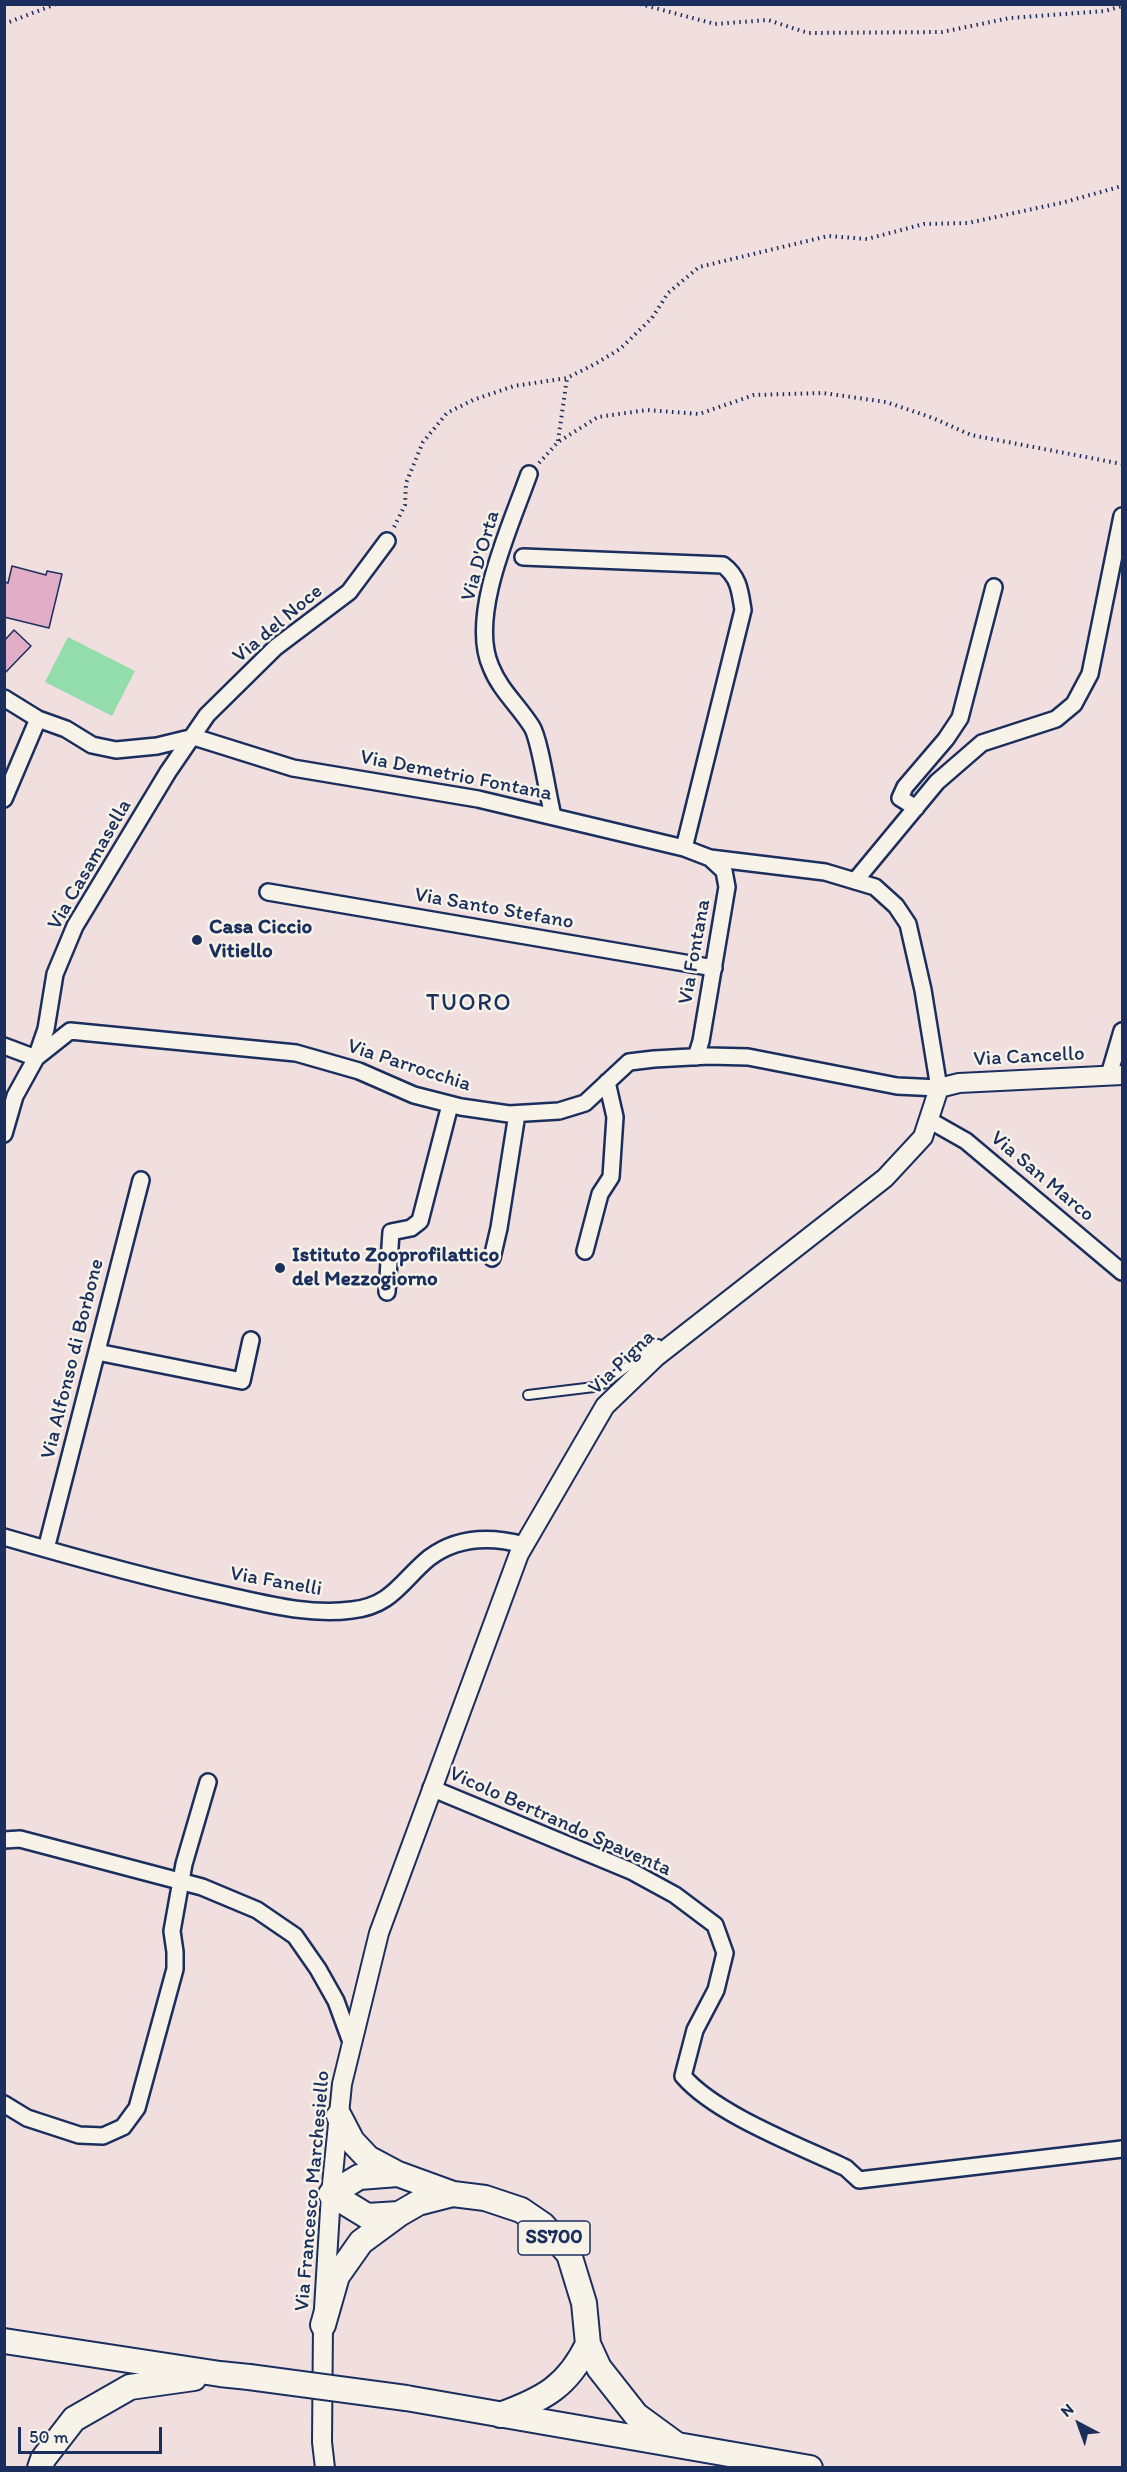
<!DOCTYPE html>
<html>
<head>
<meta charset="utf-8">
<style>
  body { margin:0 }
  #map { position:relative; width:1127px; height:2472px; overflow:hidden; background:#f1dede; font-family:Itim,sans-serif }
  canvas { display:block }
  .frame { position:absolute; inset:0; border:6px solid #1b2f5e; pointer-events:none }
  .north { position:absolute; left:1049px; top:2394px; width:60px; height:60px; -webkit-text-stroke:4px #f7f3e8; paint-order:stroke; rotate:319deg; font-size:16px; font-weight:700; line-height:24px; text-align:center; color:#1b2f5e }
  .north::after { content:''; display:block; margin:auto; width:21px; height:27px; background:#1b2f5e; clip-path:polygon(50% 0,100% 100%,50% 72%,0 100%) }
  .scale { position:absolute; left:18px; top:2427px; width:144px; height:27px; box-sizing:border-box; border:3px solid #1b2f5e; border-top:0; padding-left:8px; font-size:18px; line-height:21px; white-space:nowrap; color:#1b2f5e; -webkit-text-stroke:4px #f7f3e8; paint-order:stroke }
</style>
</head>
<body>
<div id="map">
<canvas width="1127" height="2472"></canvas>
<div class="frame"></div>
<div class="north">N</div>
<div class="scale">50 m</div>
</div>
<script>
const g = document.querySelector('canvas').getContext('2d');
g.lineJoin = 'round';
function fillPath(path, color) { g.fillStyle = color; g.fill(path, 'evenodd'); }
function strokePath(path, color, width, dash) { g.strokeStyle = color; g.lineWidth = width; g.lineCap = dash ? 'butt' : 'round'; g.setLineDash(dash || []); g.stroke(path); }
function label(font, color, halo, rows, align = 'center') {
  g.font = font + ' Itim,sans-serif'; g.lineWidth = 5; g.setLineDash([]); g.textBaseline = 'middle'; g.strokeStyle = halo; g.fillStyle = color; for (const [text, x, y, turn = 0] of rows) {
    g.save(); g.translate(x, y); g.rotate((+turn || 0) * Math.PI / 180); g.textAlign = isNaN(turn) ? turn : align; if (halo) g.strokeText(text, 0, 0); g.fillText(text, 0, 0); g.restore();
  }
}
fillPath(new Path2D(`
  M68 637 135 671 112 716 45 682Z`), '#93dcac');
const building = new Path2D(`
  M12 566 46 575 47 571 62 574 49 628 4 617V582L8 583Z
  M14 630 31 646 4 674V641Z`);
fillPath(building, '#e2adc7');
strokePath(building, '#1b2f5e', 1.5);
const service = new Path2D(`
  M528 1395 594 1387 605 1383 658 1344`);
const minor = new Path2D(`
  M529 474C511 525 468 616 491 667 500 690 519 706 532 727 540 740 548 797 553 816
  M523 557 723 565C739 577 740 591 743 610L684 848
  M4 698 38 719 66 729 92 745 116 750 157 746 194 737
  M4 799 38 719
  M916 808 900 798 905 787 946 739 960 718 994 587
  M855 881 937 782 982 743 1056 719 1074 704 1090 674 1122 516
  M268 892 714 968
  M4 1046 36 1058
  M696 1057 701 1041 727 887 724 871 710 858
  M36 1058 70 1031 296 1053 359 1071 414 1095 461 1107 509 1114 559 1111 585 1103 629 1062 654 1059 709 1056 748 1057 897 1086 939 1088 923 990 908 924 896 906 875 887 825 872 710 858 684 848 478 799 293 768 194 737
  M1109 1075 1122 1031
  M929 1120 966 1141 1122 1272
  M4 1134 15 1096 36 1058 46 1029 55 974 75 926 168 772 207 715 276 647 349 592 387 541
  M585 1251 600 1194 611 1177 615 1117 607 1082
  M492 1258 499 1228 517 1114
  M387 1292 391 1232 411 1228 420 1221 450 1105
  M97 1352 242 1381 251 1340
  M4 1537C76 1558 148 1578 221 1594 263 1603 308 1616 352 1610 392 1606 402 1580 429 1558 458 1536 491 1536 524 1545
  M46 1549 141 1180
  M431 1788 631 1871 675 1895 715 1925 725 1953 716 1990 695 2030 683 2076C715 2114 800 2146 846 2168L859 2180 1122 2149
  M4 1840 20 1839 202 1887 257 1910 295 1936 318 1969 336 2001 351 2042
  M4 2104 27 2118 79 2135 103 2136 123 2127 137 2108 175 1969V1952L172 1931 184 1864 208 1782`);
const tertiary = new Path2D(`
  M325 2468 322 2442 323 2325 331 2194 342 2084 379 1933 519 1554 605 1406 656 1357 885 1178 923 1137 939 1088 959 1083 1122 1075`);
const trunk = new Path2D(`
  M339 2116 352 2141 368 2158 398 2174 453 2194 485 2198 521 2210 543 2225 569 2254 584 2303 588 2344 599 2368 636 2415 677 2445
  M398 2174 359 2177 331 2194 367 2216 399 2214
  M323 2325 337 2276 361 2242 399 2214 418 2203 453 2194
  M4 2341 220 2374 249 2377
  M406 2398 810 2468
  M500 2415C544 2399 568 2386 588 2344
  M40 2468 43 2459 74 2419 130 2387 194 2378`);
strokePath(service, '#1b2f5e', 12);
strokePath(minor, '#1b2f5e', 20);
strokePath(tertiary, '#1b2f5e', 22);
strokePath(trunk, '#1b2f5e', 28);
strokePath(new Path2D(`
  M640 4 715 24 768 20 808 33 942 32 1010 18 1105 11 1122 6
  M4 24 56 4
  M558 441 567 378
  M539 463 558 442 598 417 647 410 699 414 754 395 823 393 886 402 933 418 971 435 1122 464
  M394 527 405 505 406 483 423 442 447 413 473 400 514 386 567 378 595 364 620 349 652 318 668 293 699 267 828 236 867 239 924 224 968 223 1065 202 1122 186
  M4 629 7 628`), '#1b2f5e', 4, [1.5, 4.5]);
strokePath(service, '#f7f3e8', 8);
strokePath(minor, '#f7f3e8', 15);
strokePath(tertiary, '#f7f3e8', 18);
strokePath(trunk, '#f7f3e8', 24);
const trunkBridge = new Path2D(`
  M249 2377 406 2398`);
strokePath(trunkBridge, '#1b2f5e', 28, []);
strokePath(trunkBridge, '#f7f3e8', 24);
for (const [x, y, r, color] of [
  [197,940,6,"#1b2f5e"],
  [280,1268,6,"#1b2f5e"]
]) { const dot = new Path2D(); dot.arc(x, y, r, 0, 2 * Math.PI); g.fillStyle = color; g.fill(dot); strokePath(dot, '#f7f3e8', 2); }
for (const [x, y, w] of [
  [554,2238,72]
]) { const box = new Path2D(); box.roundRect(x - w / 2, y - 17, w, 34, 4.5); g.fillStyle = '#f7f3e8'; g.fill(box); strokePath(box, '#1b2f5e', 1.5); }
label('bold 20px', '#1b2f5e', null, [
  ["SS700",554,2238]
]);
label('21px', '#1b2f5e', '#f7f3e8', [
  ["Via D'Orta",481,556,-74],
  ["Via del Noce",278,624,-40],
  ["Via Demetrio Fontana",456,776,11],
  ["Via Casamasella",90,865,-60],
  ["Via Santo Stefano",494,909,10],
  ["Via Fontana",695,952,-80],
  ["Via Cancello",1029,1057,-3],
  ["Via Parrocchia",409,1066,18],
  ["Via San Marco",1042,1177,40],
  ["Via Alfonso di Borbone",73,1359,-76],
  ["Via Pigna",622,1363,-44],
  ["Via Fanelli",276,1582,10],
  ["Vicolo Bertrando Spaventa",560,1822,24],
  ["Via Francesco Marchesiello",313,2191,-85]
]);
label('bold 21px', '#1b2f5e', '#f7f3e8', [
  ["Casa Ciccio",209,928],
  ["Vitiello",209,952],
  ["Istituto Zooprofilattico",292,1256],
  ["del Mezzogiorno",292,1280]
], 'left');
g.letterSpacing = '1.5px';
label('24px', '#1b2f5e', '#f7f3e8', [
  ["TUORO",469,1004]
]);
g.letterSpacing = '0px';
</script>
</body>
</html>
